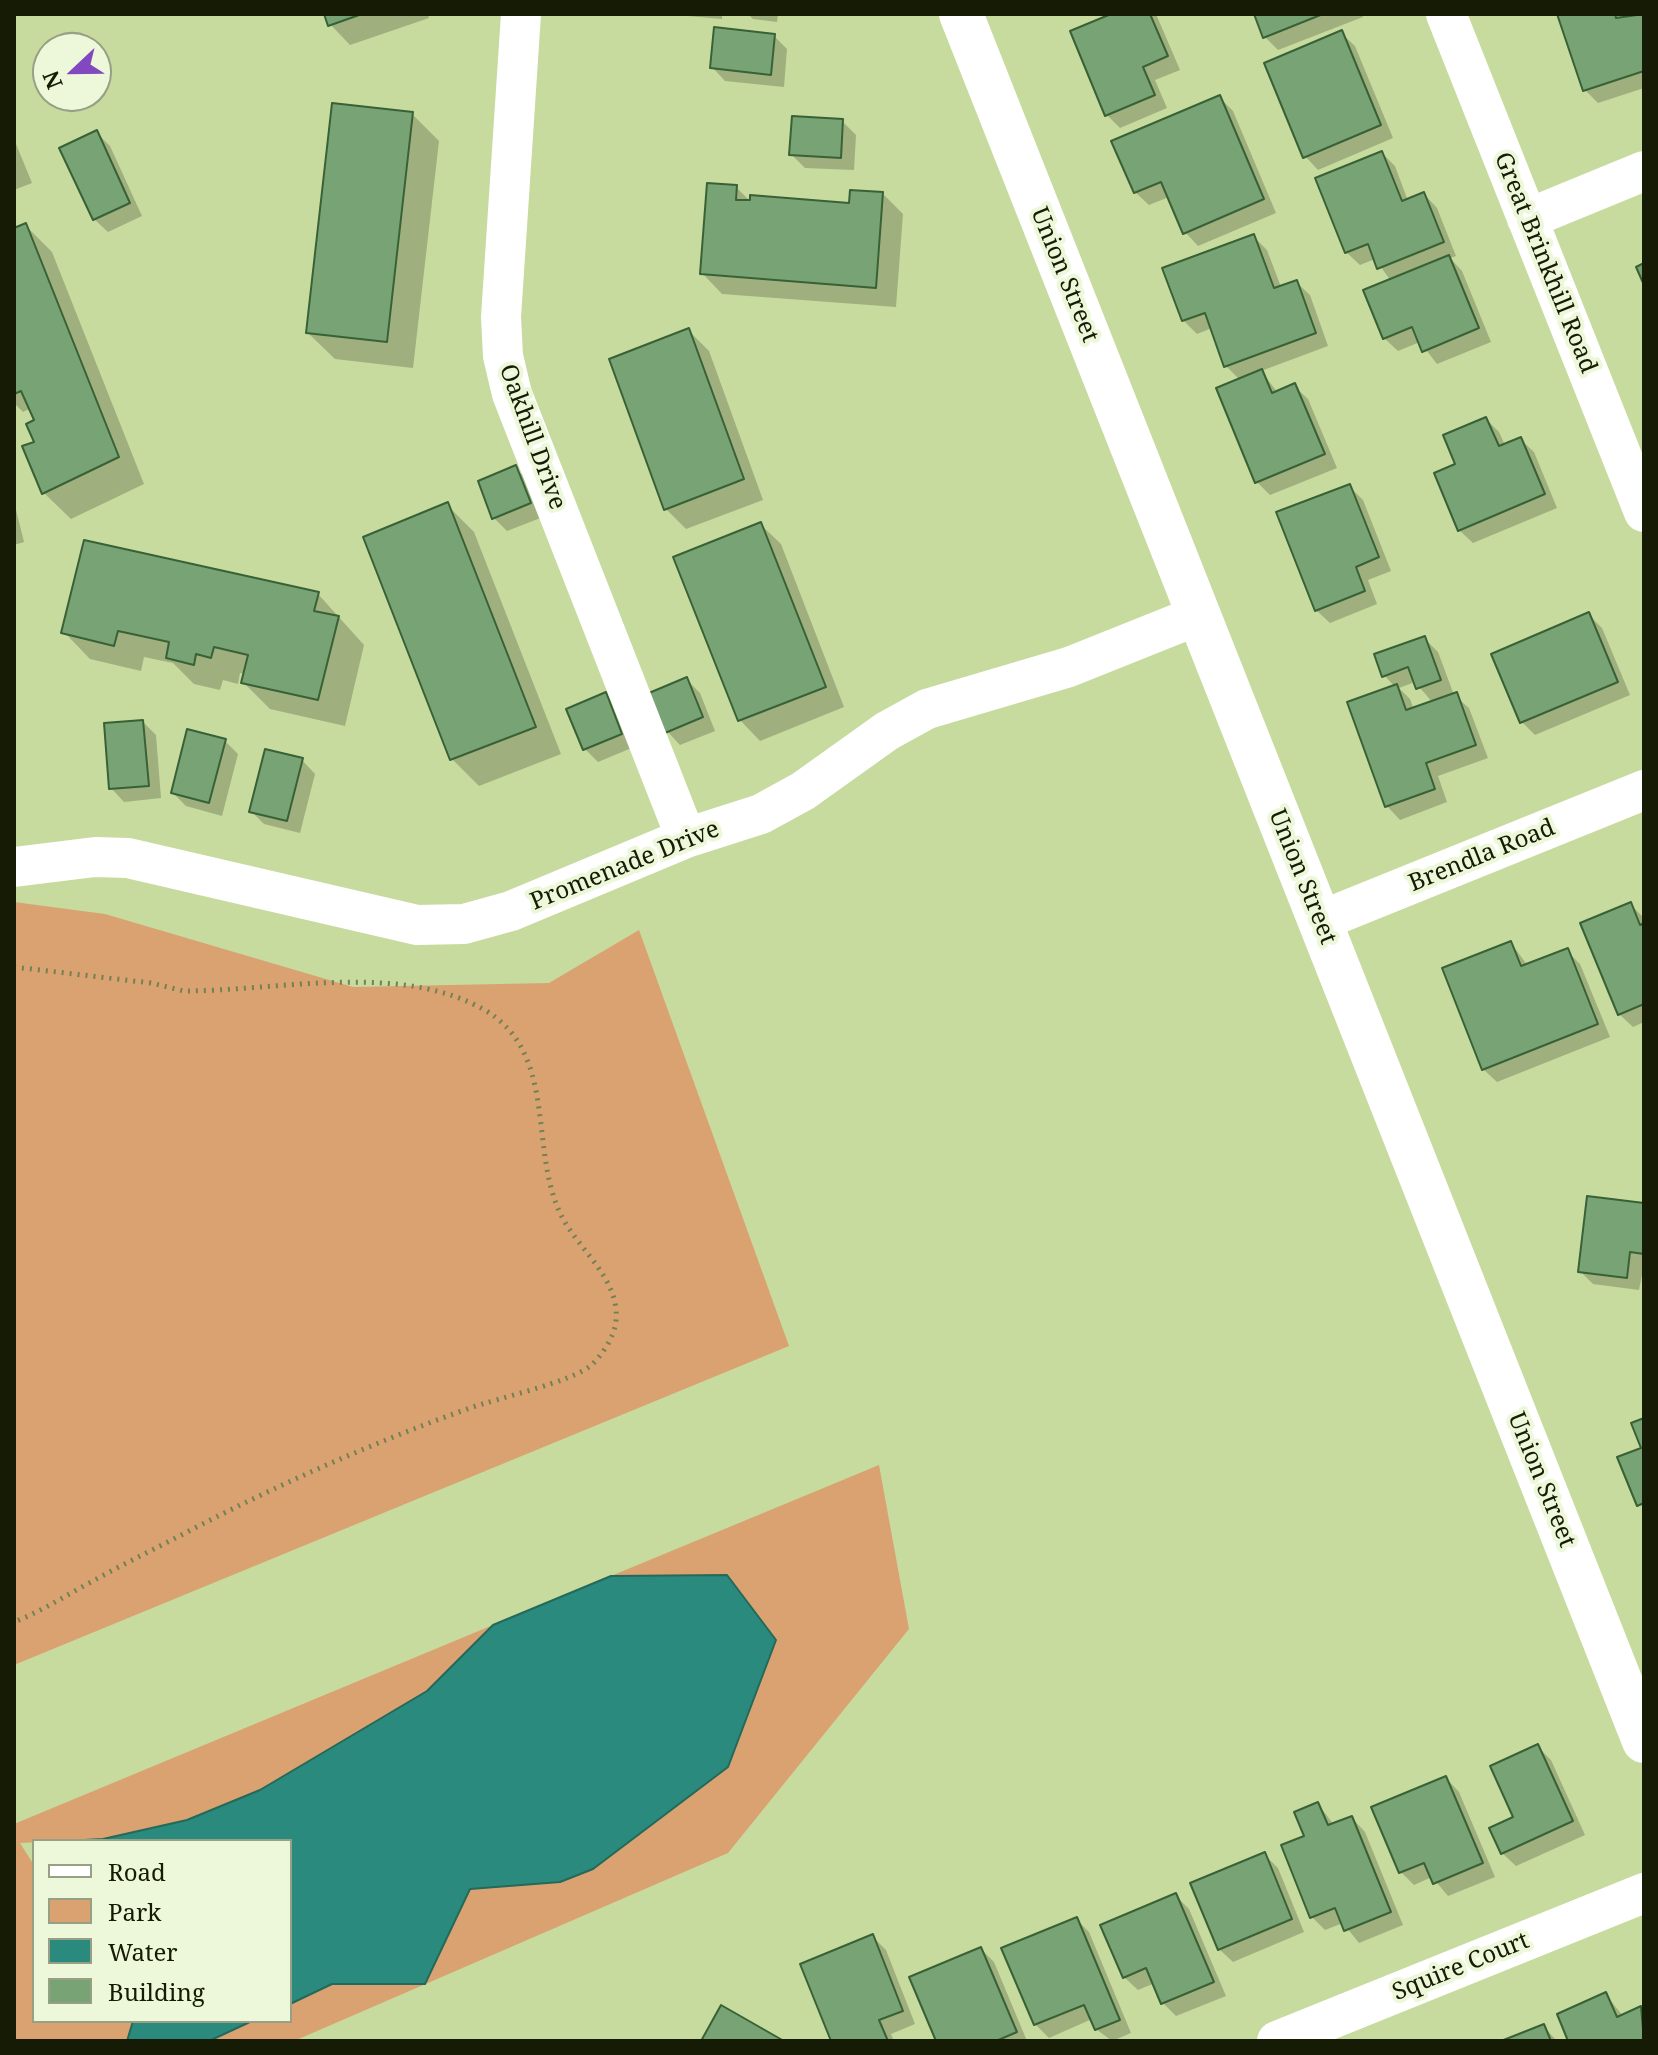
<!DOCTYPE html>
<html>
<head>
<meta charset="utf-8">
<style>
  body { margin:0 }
  #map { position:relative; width:1658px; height:2055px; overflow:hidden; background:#c7db9e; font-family:"Noto Serif",serif }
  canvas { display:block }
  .frame { position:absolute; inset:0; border:16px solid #151b04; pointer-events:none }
  .legend { position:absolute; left:32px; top:1839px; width:260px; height:184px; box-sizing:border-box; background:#edf7d9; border:2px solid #979f84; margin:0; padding:10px 14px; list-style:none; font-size:24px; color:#151b04 }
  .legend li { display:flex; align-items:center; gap:16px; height:40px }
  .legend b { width:40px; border:2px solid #979f84 }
  .north { position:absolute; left:32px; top:32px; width:80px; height:80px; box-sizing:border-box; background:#edf7d9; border:2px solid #979f84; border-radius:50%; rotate:248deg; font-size:22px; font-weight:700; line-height:32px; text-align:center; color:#151b04 }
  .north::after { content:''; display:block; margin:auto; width:28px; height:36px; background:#8148bf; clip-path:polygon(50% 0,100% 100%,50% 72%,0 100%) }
</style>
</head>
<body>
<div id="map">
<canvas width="1658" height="2055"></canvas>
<div class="frame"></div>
<ul class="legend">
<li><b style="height:10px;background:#fff"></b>Road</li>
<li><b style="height:22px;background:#daa271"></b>Park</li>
<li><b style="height:22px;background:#2b8a7e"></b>Water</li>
<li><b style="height:22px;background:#78a374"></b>Building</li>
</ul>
<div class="north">N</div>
</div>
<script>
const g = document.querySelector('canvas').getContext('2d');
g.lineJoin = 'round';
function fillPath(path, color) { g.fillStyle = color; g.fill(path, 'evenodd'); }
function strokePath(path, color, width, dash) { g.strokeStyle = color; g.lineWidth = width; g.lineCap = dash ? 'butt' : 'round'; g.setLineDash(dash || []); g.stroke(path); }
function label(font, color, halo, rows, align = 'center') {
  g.font = font + ' "Noto Serif",serif'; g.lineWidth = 8; g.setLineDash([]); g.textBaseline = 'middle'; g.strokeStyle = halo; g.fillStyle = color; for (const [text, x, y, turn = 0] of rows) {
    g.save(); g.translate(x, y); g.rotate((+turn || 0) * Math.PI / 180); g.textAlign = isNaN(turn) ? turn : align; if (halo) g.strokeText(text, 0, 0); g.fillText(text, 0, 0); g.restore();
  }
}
fillPath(new Path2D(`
  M14 902 105 914 353 987 549 983 639 930 789 1346 14 1665Z
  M879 1465 909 1629 728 1853 294 2041H209L252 2021H290V2004L332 1984H425L470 1889 560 1882 727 1575 611 1576Z
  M493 1625 427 1691 260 1790 187 1820 103 1839 20 1843 34 1865V2021H133L127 2041H14V1824Z`), '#daa271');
const water = new Path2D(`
  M727 1575 776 1640 728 1767 593 1869 560 1882 470 1889 425 1984H332L290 2004V1841H66L103 1839 187 1820 260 1790 427 1691 493 1625 611 1576Z
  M133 2021H252L209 2041H127Z`);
fillPath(water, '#2b8a7e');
strokePath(water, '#246959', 2);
fillPath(new Path2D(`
  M326 14H428L429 18 350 45 330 24Z
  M665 14H722V19Z
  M748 14H778L777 22 753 19Z
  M1116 14H1156L1180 70 1155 80 1167 108 1120 128 1107 115Z
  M1256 14H1362L1363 17 1278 50 1265 37Z
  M1559 14H1622L1624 17 1644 14V88L1598 103 1585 90Z
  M1341 33 1355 46 1393 138 1318 170 1305 156Z
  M774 36 787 49 784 87 725 81 712 67Z
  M1220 98 1233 111 1276 213 1198 246 1185 232 1169 197 1149 205 1135 192Z
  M412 114 439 141 413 368 335 359 308 333Z
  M842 121 856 135 854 170 805 168 791 154Z
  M97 133 110 146 142 216 108 232 94 219Z
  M14 139 32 183 14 190Z
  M1382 153 1395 166 1408 201 1424 194 1437 208 1456 256 1450 258 1462 271 1491 342 1437 364 1420 342 1398 351 1384 338 1391 281 1375 259 1360 265 1346 252Z
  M736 187 751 202 851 205 883 194 903 214 896 307 722 294 702 273Z
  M25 225 52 252 144 484 71 519 44 493 33 414 29 409 23 412 14 403V230Z
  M1254 237 1267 250 1281 287 1296 282 1310 295 1328 346 1261 371 1278 393 1294 386 1308 399 1337 468 1270 495 1257 482 1240 380 1226 366 1212 328 1197 334 1183 320Z
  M689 331 709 351 763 500 686 529 666 509Z
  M1486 419 1499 432 1505 445 1520 439 1534 452 1557 508 1473 543 1459 530 1458 465Z
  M515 468 529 481 543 517 507 531 494 518Z
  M1349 486 1363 500 1391 571 1368 580 1377 604 1330 623 1316 610Z
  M14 502 24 542 14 545Z
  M447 505 474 532 561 754 479 786 452 759 366 538Z
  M760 524 781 544 844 707 760 741 740 720Z
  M318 594 364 645 345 726 270 709 243 682 245 674 240 673 238 684 223 680 220 690 194 684 173 663 144 657 141 671 90 659 64 632Z
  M1589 615 1602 628 1630 695 1535 735 1522 722Z
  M1424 638 1438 652 1454 695 1469 708 1488 758 1438 776 1447 802 1400 820 1387 806 1349 704 1395 687 1384 675ZM1415 682 1433 703 1414 710 1410 699 1399 688Z
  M687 680 700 693 715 731 680 745 667 731Z
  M605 695 619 708 634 747 598 762 585 749Z
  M143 722 156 735 161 798 124 802 111 788Z
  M225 741 238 754 222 816 186 806 173 793Z
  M302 760 315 774 300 833 264 824 251 811Z
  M1630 904 1644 918V1022L1633 1027 1619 1014Z
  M1511 943 1528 966 1567 951 1580 964 1610 1037 1497 1082 1483 1069Z
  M1644 1205V1265L1639 1290 1593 1284 1580 1271Z
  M1538 1747 1551 1760 1585 1835 1516 1866 1502 1853Z
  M1446 1778 1459 1792 1495 1877 1448 1896 1432 1877 1414 1885 1401 1872Z
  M1318 1804 1334 1825 1352 1818 1365 1832 1403 1925 1359 1943 1343 1923 1325 1930 1312 1917 1307 1837Z
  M1264 1854 1278 1868 1304 1932 1233 1962 1219 1949Z
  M1175 1895 1189 1909 1226 1996 1176 2016 1163 2003 1155 1983 1138 1990 1124 1977Z
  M1076 1919 1089 1932 1131 2033 1112 2041 1096 2029 1092 2019 1049 2038 1035 2024Z
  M873 1937 886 1950 915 2024 891 2034 894 2041H833Z
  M981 1949 994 1962 1027 2041H939Z
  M1606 1995 1623 2016 1640 2009 1644 2012V2041H1571Z
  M1543 2026 1557 2041H1506Z`), '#0003');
const building = new Path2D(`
  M324 14H362L328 26Z
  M1111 14H1150L1168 56 1143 67 1155 95 1105 116 1070 31Z
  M1254 14H1323L1263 38Z
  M1557 14H1615L1616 18 1644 14V71L1583 91Z
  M714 27 775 34 771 75 710 68Z
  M1342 30 1381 125 1303 158 1264 63Z
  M1220 95 1264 199 1183 234 1161 182 1134 193 1111 141Z
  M332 103 413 112 387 342 306 333Z
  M792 116 843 119 841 158 789 155Z
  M97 130 130 203 93 220 59 148Z
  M1382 151 1402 201 1424 192 1444 242 1377 269 1368 244 1345 253 1315 178Z
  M707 183 737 185 736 200H750V195L849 203 850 190 883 192 876 288 700 274Z
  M26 223 119 457 42 494 22 446 34 442 26 424 34 420 21 391 14 394V228Z
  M1254 234 1274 288 1297 280 1316 333 1224 367 1205 313 1182 321 1162 268Z
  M1449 255 1479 328 1422 352 1412 327 1383 339 1363 290Z
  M1644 263V285L1636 267Z
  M689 328 744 479 664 510 609 359Z
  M1262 369 1272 393 1295 383 1325 454 1255 483 1216 388Z
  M1486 417 1499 446 1521 437 1545 494 1458 531 1434 473 1455 464 1443 435Z
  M516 465 531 503 492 519 478 481Z
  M1350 484 1379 557 1356 567 1365 591 1315 611 1276 512Z
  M448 502 536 727 450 760 363 537Z
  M761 522 826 687 738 721 673 557Z
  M84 540 319 592 314 611 339 616 318 700 241 683 248 655 214 647 211 658 196 654 194 665 166 658 169 642 118 631 114 646 61 633Z
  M1589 612 1618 682 1520 723 1491 654Z
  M1425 636 1441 680 1416 689 1408 667 1382 677 1374 654Z
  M687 677 703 717 665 733 649 693Z
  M1397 684 1406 710 1457 692 1476 745 1426 763 1435 789 1385 807 1347 702Z
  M606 692 622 734 583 750 566 709Z
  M143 720 149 786 109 789 104 723Z
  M187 729 226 739 209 803 171 793Z
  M265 749 303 758 287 821 249 812Z
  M1631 902 1640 925 1644 923V1004L1618 1015 1580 923Z
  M1511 941 1521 966 1568 948 1598 1024 1482 1070 1442 968Z
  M1587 1196 1644 1203V1254L1630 1252 1627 1278 1578 1272Z
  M1644 1418V1503L1637 1506 1617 1457 1641 1448 1631 1423Z
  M1538 1744 1573 1821 1501 1854 1489 1828 1513 1817 1490 1766Z
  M1446 1776 1483 1863 1433 1884 1424 1863 1399 1873 1371 1807Z
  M1318 1802 1328 1825 1352 1816 1391 1912 1344 1931 1335 1908 1310 1918 1281 1845 1304 1836 1294 1812Z
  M1265 1852 1292 1919 1218 1950 1190 1883Z
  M1176 1893 1214 1982 1161 2004 1146 1968 1123 1978 1100 1925Z
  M1077 1917 1120 2020 1095 2030 1084 2005 1034 2025 1001 1948Z
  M873 1934 903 2011 879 2020 888 2041H831L800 1964Z
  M981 1947 1017 2032 996 2041H936L909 1977Z
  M1606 1992 1617 2017 1641 2006 1644 2041H1568L1557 2014Z
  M721 2005 784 2041H701Z
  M1544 2024 1551 2041H1501Z`);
fillPath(building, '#78a374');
strokePath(building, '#396136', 2);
strokePath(new Path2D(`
  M14 967 151 983 184 991C277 991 398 962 483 1009 559 1052 528 1148 561 1215 577 1248 620 1279 616 1320 615 1336 602 1356 590 1366 571 1382 498 1398 470 1408 372 1443 279 1484 187 1532 155 1549 123 1564 91 1582 65 1596 42 1611 14 1622`), '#738055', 5, [2, 6]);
strokePath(new Path2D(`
  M521 14 501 317 503 356 512 394 686 838
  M1446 14 1644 512
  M1527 219 1644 171
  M14 867 95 857 128 858 417 925 464 924 511 911 686 838 761 814 803 791 887 731 927 709 1069 667 1199 615
  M1320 921 1644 790
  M1277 2041 1644 1893`), '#fff', 40);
strokePath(new Path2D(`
  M961 14 1644 1741`), '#fff', 44);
label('24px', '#151b04', '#edf7d9', [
  ["Great Brinkhill Road",1545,263,68],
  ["Union Street",1064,275,68],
  ["Oakhill Drive",532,437,70],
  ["Brendla Road",1482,856,-22],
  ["Promenade Drive",625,866,-22],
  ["Union Street",1302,877,68],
  ["Union Street",1541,1480,68],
  ["Squire Court",1461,1967,-22]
]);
</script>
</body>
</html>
